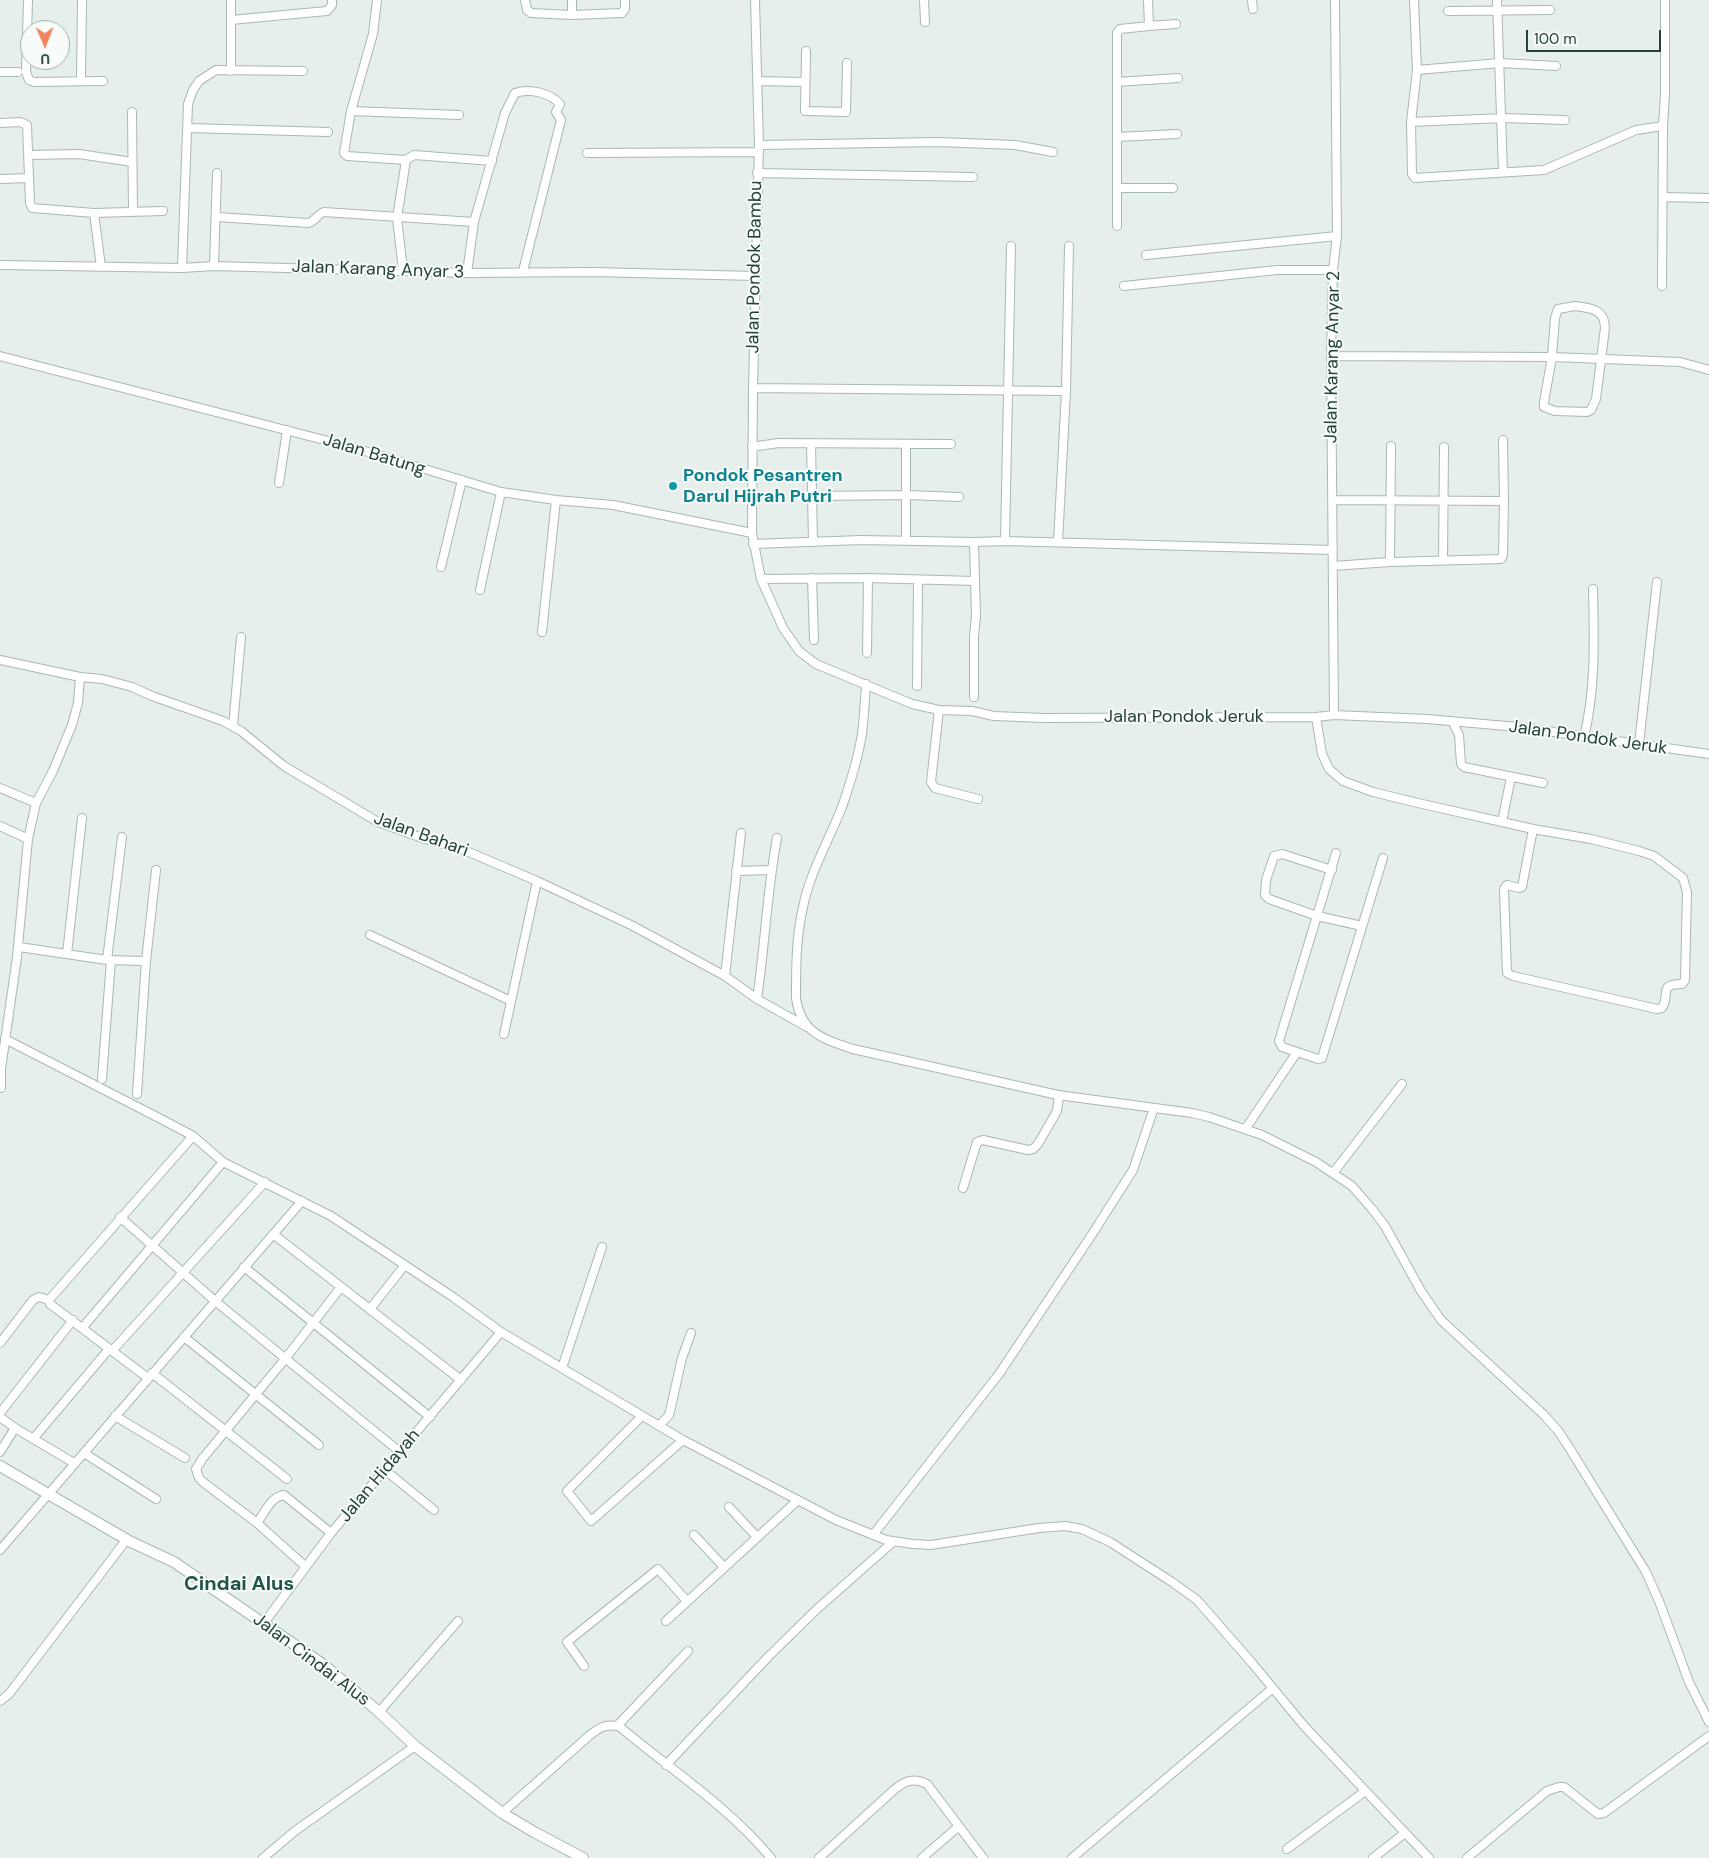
<!DOCTYPE html>
<html>
<head>
<meta charset="utf-8">
<style>
  body { margin:0 }
  #map { position:relative; width:1709px; height:1858px; overflow:hidden; background:#e6efeb; font-family:"DM Sans",sans-serif }
  canvas { display:block }
  .north { position:absolute; left:20px; top:20px; width:50px; height:50px; box-sizing:border-box; background:#f7fbf9; border:1px solid #a3b1ad; border-radius:50%; rotate:179deg; font-size:14px; font-weight:700; line-height:20px; text-align:center; color:#24423a }
  .north::after { content:''; display:block; margin:auto; width:18px; height:22px; background:#f4845f; clip-path:polygon(50% 0,100% 100%,50% 72%,0 100%) }
  .scale { position:absolute; left:1526px; top:30px; width:135px; height:22px; box-sizing:border-box; border:2px solid #24423a; border-top:0; padding-left:6px; font-size:15px; line-height:18px; white-space:nowrap; color:#24423a; -webkit-text-stroke:4px #f7fbf9; paint-order:stroke }
</style>
</head>
<body>
<div id="map">
<canvas width="1709" height="1858"></canvas>
<div class="north">U</div>
<div class="scale">100 m</div>
</div>
<script>
const g = document.querySelector('canvas').getContext('2d');
g.lineJoin = 'round';
function strokePath(path, color, width, dash) { g.strokeStyle = color; g.lineWidth = width; g.lineCap = dash ? 'butt' : 'round'; g.setLineDash(dash || []); g.stroke(path); }
function label(font, color, halo, rows, align = 'center') {
  g.font = font + ' "DM Sans",sans-serif'; g.lineWidth = 4; g.setLineDash([]); g.textBaseline = 'middle'; g.strokeStyle = halo; g.fillStyle = color; for (const [text, x, y, turn = 0] of rows) {
    g.save(); g.translate(x, y); g.rotate((+turn || 0) * Math.PI / 180); g.textAlign = isNaN(turn) ? turn : align; if (halo) g.strokeText(text, 0, 0); g.fillText(text, 0, 0); g.restore();
  }
}
const minor = new Path2D(`
  M28 0 26 72 29 80 34 82 103 81
  M231 0V71
  M377 0 373 34 351 111 344 153 347 156 406 160
  M525 0 527 10 531 13 572 15 622 13 625 9V0
  M572 0V15
  M755 0 759 145 753 388 752 533 761 579 783 628 799 651 816 664 912 704 939 710 972 711 994 716 1044 718 1316 717 1334 715 1427 719 1518 727 1709 754
  M924 0 925 22
  M1148 0 1149 26 1176 24
  M1252 0 1253 9
  M1414 0 1417 70 1411 122 1412 174 1415 178 1544 170 1636 130 1663 126
  M1497 0 1503 172
  M1448 11 1550 10
  M231 20 327 11 332 5V0
  M806 51 805 111 846 112 847 63
  M1417 70 1500 63 1556 66
  M0 72H18
  M81 80 82 0
  M757 81 805 82
  M1117 82 1178 78
  M351 111 459 115
  M132 112 133 212
  M1411 122 1503 118 1565 120
  M0 123 20 122 27 125 30 203 32 208 94 213 163 211
  M189 128 328 132
  M1117 137 1177 134
  M759 145 938 142 1015 145 1053 152
  M587 153 759 152
  M29 155 79 154 132 162
  M757 173 973 177
  M0 179 29 178
  M1117 188H1173
  M1663 197 1709 198
  M94 213 101 267
  M217 217 308 223C316 221 317 214 324 212L474 222
  M1117 226V33L1120 29 1149 26
  M1146 255 1337 236
  M0 265 182 268 214 266 467 273 593 272 756 276
  M214 266 217 173
  M182 268 188 104 193 90 199 81 216 70 303 71
  M403 270 397 218 406 160 414 155 492 161
  M467 273 474 222 505 113 515 93C530 88 550 93 560 104L556 112 561 120 523 271
  M1124 286 1277 270H1333
  M1662 286 1663 126 1665 95V0
  M1575 306C1590 308 1605 309 1605 328L1596 399 1591 410 1587 412 1555 411 1544 407V402L1552 357 1555 318 1558 309Z
  M0 356 355 448 501 492 556 500 613 505 752 533
  M1331 356 1552 357 1680 362 1709 370
  M753 388 1066 391
  M1503 440 1504 501
  M811 443 813 542
  M752 447 778 443 951 444
  M279 483 287 430
  M813 496 907 495 959 497
  M1333 500 1504 501 1503 555 1501 559 1390 562 1333 566
  M906 541V444
  M1005 541 1011 246
  M974 542 976 616 974 636V697
  M1058 542 1066 391 1069 246
  M753 544 861 540 974 542 1005 541 1333 550
  M1443 561 1444 447
  M1390 562 1391 446
  M441 567 462 480
  M812 578 814 640
  M761 579 868 578 975 581
  M480 590 501 492
  M542 632 556 500
  M867 653 868 578
  M0 660 80 677 102 679 132 687 152 696 223 721 241 731 284 766 378 822 425 839 464 850 537 881 633 926 725 976 757 999 807 1027
  M866 684C865 701 864 717 862 734 858 758 850 784 842 807 829 840 810 872 803 907 796 937 796 967 796 998 801 1033 823 1039 853 1049L1058 1095 1192 1113 1209 1117 1262 1135 1316 1162 1352 1186 1372 1209 1385 1226 1421 1291 1441 1320 1544 1415 1559 1432 1570 1449 1646 1572 1659 1601 1689 1682 1709 1722
  M917 686 918 580
  M939 710 931 782 935 788 978 799
  M1334 715 1331 356 1333 270 1337 236 1335 0
  M1316 717 1322 754 1329 769 1343 781 1373 792 1418 803 1533 829 1591 839 1639 851 1654 856 1683 878 1687 892 1685 980 1682 984C1657 984 1671 995 1662 1008L1657 1009 1513 976 1507 973 1504 889 1507 885 1519 888 1522 887 1533 829
  M1453 723 1459 735 1461 764 1464 767 1543 783
  M233 726 241 637
  M1584 737C1596 688 1594 639 1593 589
  M1639 744 1657 582
  M0 788 36 803
  M1502 822 1511 777
  M0 826 28 839
  M1332 870 1282 854 1274 856 1266 880 1265 895 1269 899 1317 916 1362 926
  M736 871 771 870
  M370 935 511 1001
  M19 947 107 960 146 961
  M67 954 82 818
  M107 960 122 837
  M725 976 741 833
  M757 999C765 945 767 891 777 838
  M504 1034 537 881
  M5 1039 163 1120 193 1136 223 1162 331 1216 453 1297 501 1332 683 1440 836 1520 886 1540 913 1544 931 1545 1039 1528 1065 1526 1082 1529 1110 1542 1172 1582 1197 1600 1252 1663 1305 1727 1429 1858
  M1297 1052 1282 1047 1279 1041 1336 853
  M102 1079 111 960
  M0 1088H1V1069L17 957 28 839 36 803 53 771 72 725 78 703 80 677
  M137 1094 146 961 156 870
  M1246 1128 1297 1052 1318 1059 1322 1058 1383 858
  M1333 1173 1402 1084
  M963 1188 977 1142 983 1140 1028 1150 1033 1149 1038 1144 1057 1111 1059 1096
  M120 1217 215 1301 400 1452
  M273 1234 461 1380
  M244 1267 430 1417
  M370 1309 405 1265
  M83 1327 223 1162
  M184 1337 319 1445
  M0 1343 33 1300 39 1297 49 1300
  M112 1351 265 1182
  M562 1368 602 1247
  M152 1373 287 1479
  M148 1378 50 1304 49 1300 193 1136
  M0 1413 73 1320
  M115 1416 185 1458
  M642 1416 567 1491 591 1521 683 1440
  M0 1417 15 1428 0 1452
  M659 1426 669 1415 671 1407 682 1358 691 1333
  M15 1428 74 1463
  M33 1439 109 1349
  M84 1453 156 1499
  M385 1470 434 1510
  M729 1507 757 1537
  M257 1523C264 1514 271 1496 284 1495L331 1533
  M694 1535 724 1567
  M873 1535 999 1374 1091 1236 1133 1170 1154 1108
  M0 1550 302 1201
  M306 1567 257 1523 203 1482 199 1478 196 1469 203 1458 285 1359 341 1287
  M666 1621 798 1500
  M264 1623 331 1533 501 1332
  M584 1666 567 1642 658 1569 687 1601
  M0 1701 9 1694 127 1539
  M379 1712 458 1621
  M617 1726 688 1651
  M666 1765 769 1656 817 1609 894 1541
  M502 1813 590 1735C600 1727 608 1723 620 1727 671 1770 728 1806 771 1858
  M1287 1849 1364 1792
  M263 1858 295 1831 415 1746
  M819 1858 895 1789C905 1781 914 1777 927 1784L983 1858
  M922 1858 958 1827
  M1072 1858 1273 1688
  M1373 1858 1405 1833
  M1467 1858 1547 1791 1559 1787H1564L1598 1814 1604 1813 1709 1736`);
const tertiary = new Path2D(`
  M0 1466 131 1542 174 1562 324 1665 379 1712 415 1746 502 1813 534 1832 583 1858`);
strokePath(minor, '#a8b8b2', 10);
strokePath(tertiary, '#a8b8b2', 12);
strokePath(minor, '#fff', 8);
strokePath(tertiary, '#fff', 10);
for (const [x, y, r, color] of [
  [673,486,5,"#0f9aa8"]
]) { const dot = new Path2D(); dot.arc(x, y, r, 0, 2 * Math.PI); g.fillStyle = color; g.fill(dot); strokePath(dot, '#f7fbf9', 2); }
label('18px', '#24423a', '#f7fbf9', [
  ["Jalan Pondok Bambu",755,267,-89],
  ["Jalan Karang Anyar 3",378,270,2],
  ["Jalan Karang Anyar 2",1333,357,-89],
  ["Jalan Batung",374,455,17],
  ["Jalan Pondok Jeruk",1184,717],
  ["Jalan Pondok Jeruk",1588,738,8],
  ["Jalan Bahari",421,835,20],
  ["Jalan Hidayah",380,1476,-50],
  ["Jalan Cindai Alus",311,1660,37]
]);
label('bold 18px', '#0d838f', '#f7fbf9', [
  ["Pondok Pesantren",683,476],
  ["Darul Hijrah Putri",683,497]
], 'left');
label('bold 20px', '#1f5548', '#f7fbf9', [
  ["Cindai Alus",239,1585]
]);
</script>
</body>
</html>
